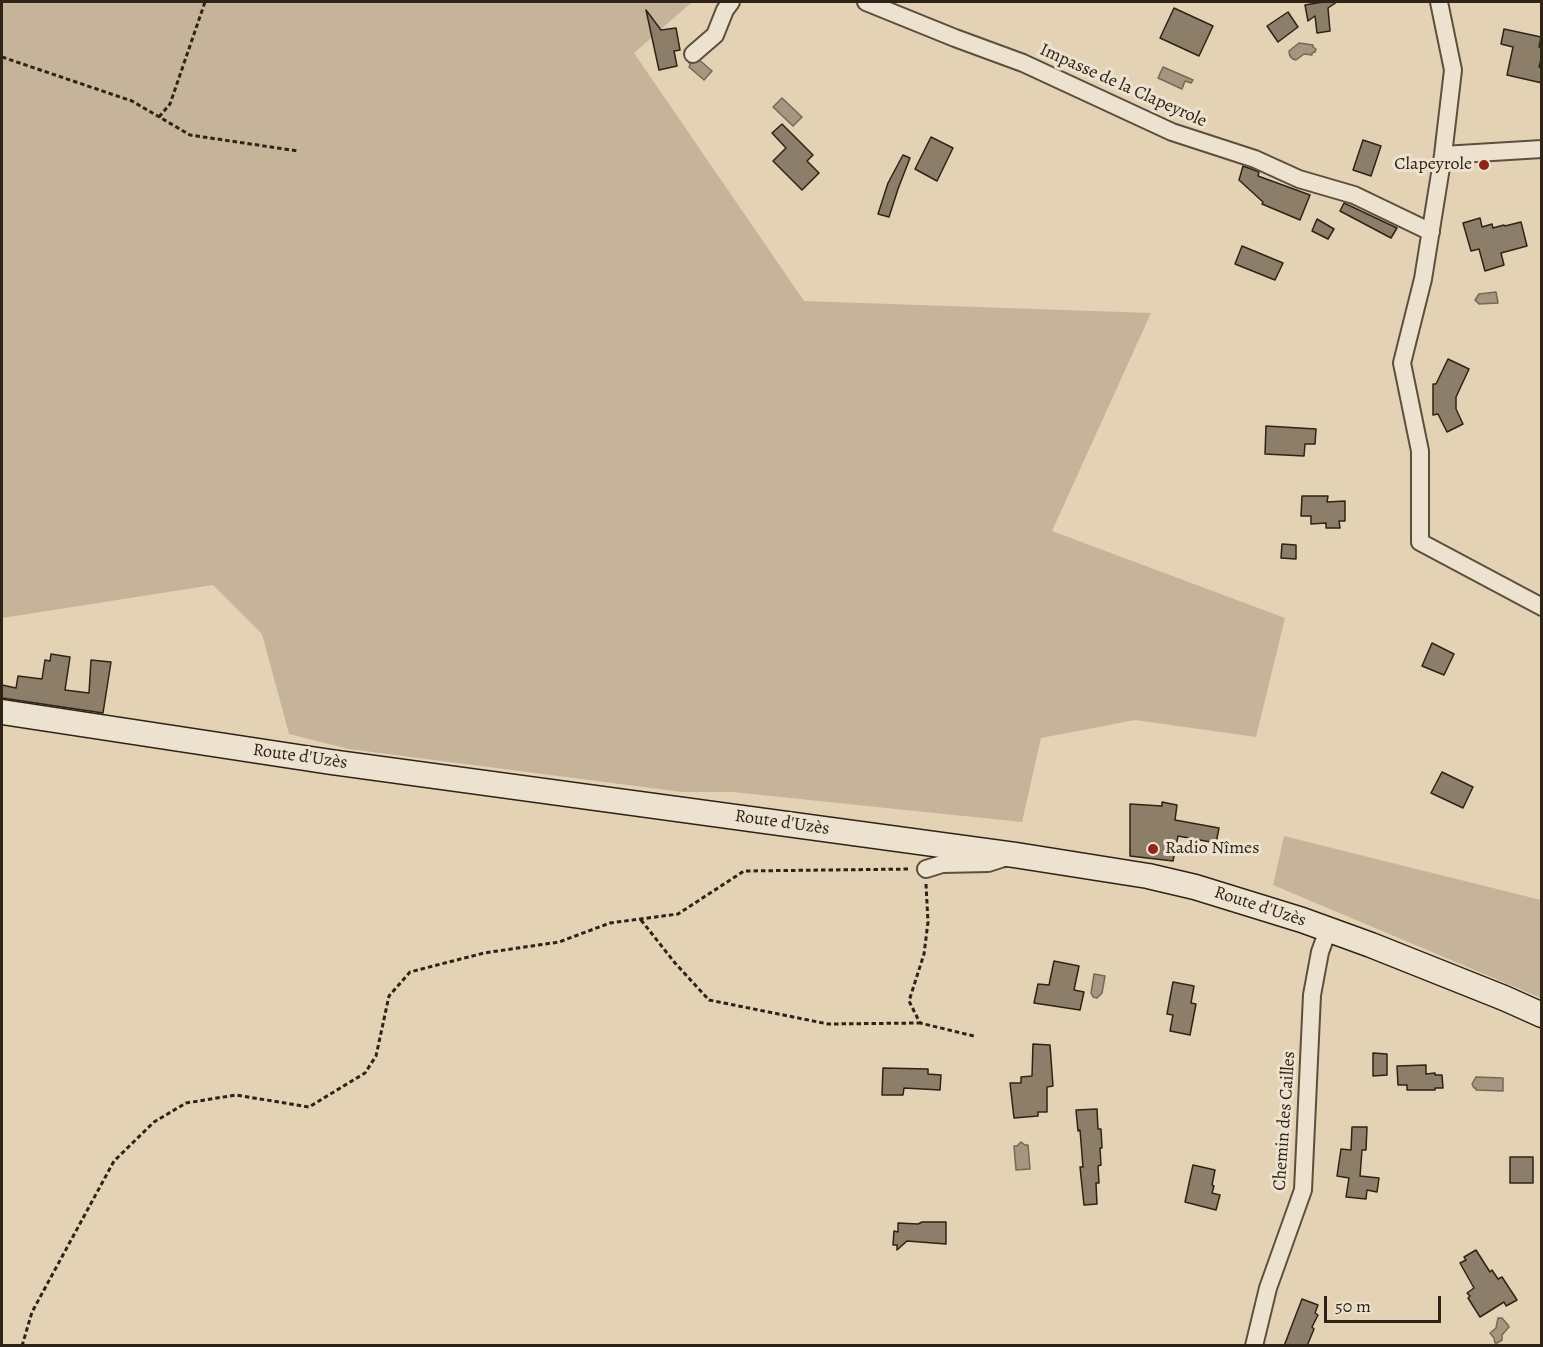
<!DOCTYPE html>
<html>
<head>
<meta charset="utf-8">
<style>
  body { margin:0 }
  #map { position:relative; width:1543px; height:1347px; overflow:hidden; background:#e4d2b5; font-family:Alegreya,serif }
  canvas { display:block }
  .frame { position:absolute; inset:0; border:3px solid #2e2317; pointer-events:none }
  .scale { position:absolute; left:1324px; top:1296px; width:117px; height:27px; box-sizing:border-box; border:3px solid #2e2317; border-top:0; padding-left:8px; font-size:18px; line-height:21px; white-space:nowrap; color:#2e2317; -webkit-text-stroke:4px #ede2cf; paint-order:stroke }
</style>
</head>
<body>
<div id="map">
<canvas width="1543" height="1347"></canvas>
<div class="frame"></div>
<div class="scale">50 m</div>
</div>
<script>
const g = document.querySelector('canvas').getContext('2d');
g.lineJoin = 'round';
function fillPath(path, color) { g.fillStyle = color; g.fill(path, 'evenodd'); }
function strokePath(path, color, width, dash) { g.strokeStyle = color; g.lineWidth = width; g.lineCap = dash ? 'butt' : 'round'; g.setLineDash(dash || []); g.stroke(path); }
function label(font, color, halo, rows, align = 'center') {
  g.font = font + ' Alegreya,serif'; g.lineWidth = 6; g.setLineDash([]); g.textBaseline = 'middle'; g.strokeStyle = halo; g.fillStyle = color; for (const [text, x, y, turn = 0] of rows) {
    g.save(); g.translate(x, y); g.rotate((+turn || 0) * Math.PI / 180); g.textAlign = isNaN(turn) ? turn : align; if (halo) g.strokeText(text, 0, 0); g.fillText(text, 0, 0); g.restore();
  }
}
fillPath(new Path2D(`
  M2 2H692L634 53 804 301 1151 313 1052 531 1285 618 1256 737 1135 720 1041 738 1022 822 732 792H682L349 749 289 734 262 634 213 585 2 618Z
  M1284 836 1541 900V998L1273 885Z`), '#c5b49a');
const water = new Path2D(`
  M1299 43 1313 45V47L1316 49 1315 52 1312 53V55L1304 54 1296 60C1291 59 1289 56 1289 51Z
  M697 58 712 71 704 80 689 67 690 65 689 62 691 59Z
  M1163 67 1193 80 1191 83 1185 81 1182 89 1158 78Z
  M782 98 802 117 793 126 773 107Z
  M1496 292 1498 303 1479 304 1475 300 1479 294Z
  M1094 974 1105 976 1102 993 1097 998 1093 997 1091 993Z
  M1476 1077 1503 1078V1091L1476 1090V1088H1474L1472 1084Z
  M1021 1142 1025 1145H1028L1030 1169 1016 1170 1014 1146H1017Z
  M1498 1318H1502L1508 1325 1509 1327 1502 1335V1340L1497 1343H1495L1494 1338 1490 1333 1496 1328Z`);
fillPath(water, '#a6967f');
strokePath(water, '#766855', 1.5);
const building = new Path2D(`
  M1323 2H1337L1328 8 1330 31 1317 33 1315 16 1308 21 1305 5Z
  M1174 8 1213 26 1199 56 1160 38Z
  M646 10 661 30 676 28 680 50 674 51 677 66 659 70Z
  M1288 12 1298 27 1278 42 1267 26Z
  M1504 29 1541 37 1539 47H1542V56L1539 67 1542 68V83L1507 75 1513 47 1501 44Z
  M782 124 813 155 807 161 819 173 802 190 773 161 786 148 772 133Z
  M931 137 953 148 937 181 915 169Z
  M1363 140 1381 146 1371 176 1353 170Z
  M903 155 910 158 898 189 889 217 878 214 888 183Z
  M1243 166 1259 172 1258 176 1310 195 1300 220 1262 204 1263 202 1239 180Z
  M1344 203 1397 228 1391 238 1340 211Z
  M1480 218 1482 227 1492 224 1493 228 1504 225 1505 226 1521 222 1527 246 1501 253 1504 265 1485 271 1479 249 1471 251 1463 223Z
  M1317 219 1334 229 1328 239 1312 231Z
  M1242 246 1283 263 1275 280 1235 264Z
  M1448 359 1469 369 1456 397V409L1463 424 1447 432 1438 414 1433 415V384H1436Z
  M1266 426 1316 429 1315 444H1305L1304 456 1265 454Z
  M1302 496H1328L1327 502 1345 501V521H1339L1340 528H1326V523L1311 524V516H1301Z
  M1282 544 1296 545V559L1281 558Z
  M1432 643 1454 654 1444 675 1422 666Z
  M51 654 70 657 65 690 89 693 91 660 111 662 103 713 2 698V685L16 688 18 676 42 679 45 660 50 661Z
  M1442 772 1473 787 1463 808 1431 793Z
  M1162 802 1177 805 1175 820 1219 828 1216 843 1178 836 1173 861 1130 856V804L1162 806Z
  M1054 961 1079 966 1074 990 1084 992 1080 1010 1034 1003 1038 984 1049 985Z
  M1173 982 1194 986 1191 1003 1196 1004 1190 1035 1170 1031 1173 1015 1167 1014Z
  M1033 1044 1050 1045 1053 1086 1047 1087V1112H1038V1116L1014 1118 1010 1083H1021V1077L1032 1076Z
  M1373 1053 1387 1054V1075L1373 1076Z
  M1426 1065V1074L1435 1073V1075H1442L1443 1088H1435V1090H1407V1085H1398L1397 1066Z
  M883 1068 928 1069V1074L941 1075 940 1090 904 1088 903 1095H882Z
  M1097 1109 1098 1129H1101L1102 1148H1100L1101 1165 1098 1166 1099 1183H1096L1097 1204 1084 1205 1080 1167H1083L1080 1130 1078 1131 1076 1110Z
  M1352 1127H1367L1366 1150H1362L1360 1176 1379 1178 1377 1192 1367 1190 1366 1199 1346 1197 1349 1178 1337 1176 1341 1149 1351 1150Z
  M1510 1157H1533V1183H1510Z
  M1193 1165 1215 1170 1212 1185 1214 1186 1212 1193 1220 1195 1216 1210 1185 1202Z
  M922 1222H946V1244L907 1241 897 1250V1245H893L894 1231 898 1232V1223L918 1224Z
  M1476 1250 1490 1272 1492 1270 1498 1279 1502 1277 1517 1300 1506 1306 1504 1302 1480 1317 1468 1298 1470 1296 1467 1293 1474 1288 1460 1263 1466 1260 1464 1257Z
  M1302 1299 1318 1305 1315 1313 1318 1315 1312 1327 1314 1329 1307 1346H1284Z`);
fillPath(building, '#8d7e69');
strokePath(building, '#2e2317', 1.5);
const minor = new Path2D(`
  M866 2 955 38 1023 63 1172 132 1255 159 1299 179 1354 195 1431 232
  M1439 2 1453 70 1443 155 1423 279 1402 363 1420 451V542L1542 607
  M693 54 715 35 725 10 731 2
  M1443 155 1542 149
  M926 869 942 864 988 863 1007 857
  M1254 1346 1268 1288 1303 1190 1312 995 1320 952 1328 930`);
const secondary = new Path2D(`
  M2 712 331 762 1015 855 1148 876 1195 887 1302 920 1371 945 1504 998 1542 1015`);
strokePath(minor, '#5c4f3e', 20);
strokePath(secondary, '#2e2317', 27);
strokePath(new Path2D(`
  M2 57 132 101 190 135 298 151
  M159 117 170 104 205 2
  M926 884 928 922 924 954 909 1001 920 1023 974 1036
  M641 920 675 963 709 1000 828 1024 920 1023
  M22 1346 32 1312 114 1161 154 1122 186 1103 236 1095 309 1107 365 1073 376 1056 389 996 410 972 484 953 559 942 610 923 678 914 744 871 911 869`), '#2e2317', 3, [4.5, 3]);
strokePath(minor, '#ede2cf', 16);
strokePath(secondary, '#ede2cf', 24);
for (const [x, y, r, color] of [
  [1484,165,6,"#8f2418"],
  [1153,849,6,"#8f2418"]
]) { const dot = new Path2D(); dot.arc(x, y, r, 0, 2 * Math.PI); g.fillStyle = color; g.fill(dot); strokePath(dot, '#ede2cf', 2); }
label('18px', '#2e2317', '#ede2cf', [
  ["Impasse de la Clapeyrole",1123,86,24],
  ["Route d'Uzès",300,757,8],
  ["Route d'Uzès",782,823,8],
  ["Route d'Uzès",1260,907,18],
  ["Chemin des Cailles",1285,1121,-86]
]);
label('18px', '#2e2317', '#ede2cf', [
  ["Clapeyrole",1472,165],
  ["Radio Nîmes",1165,849,"left"]
], 'right');
</script>
</body>
</html>
